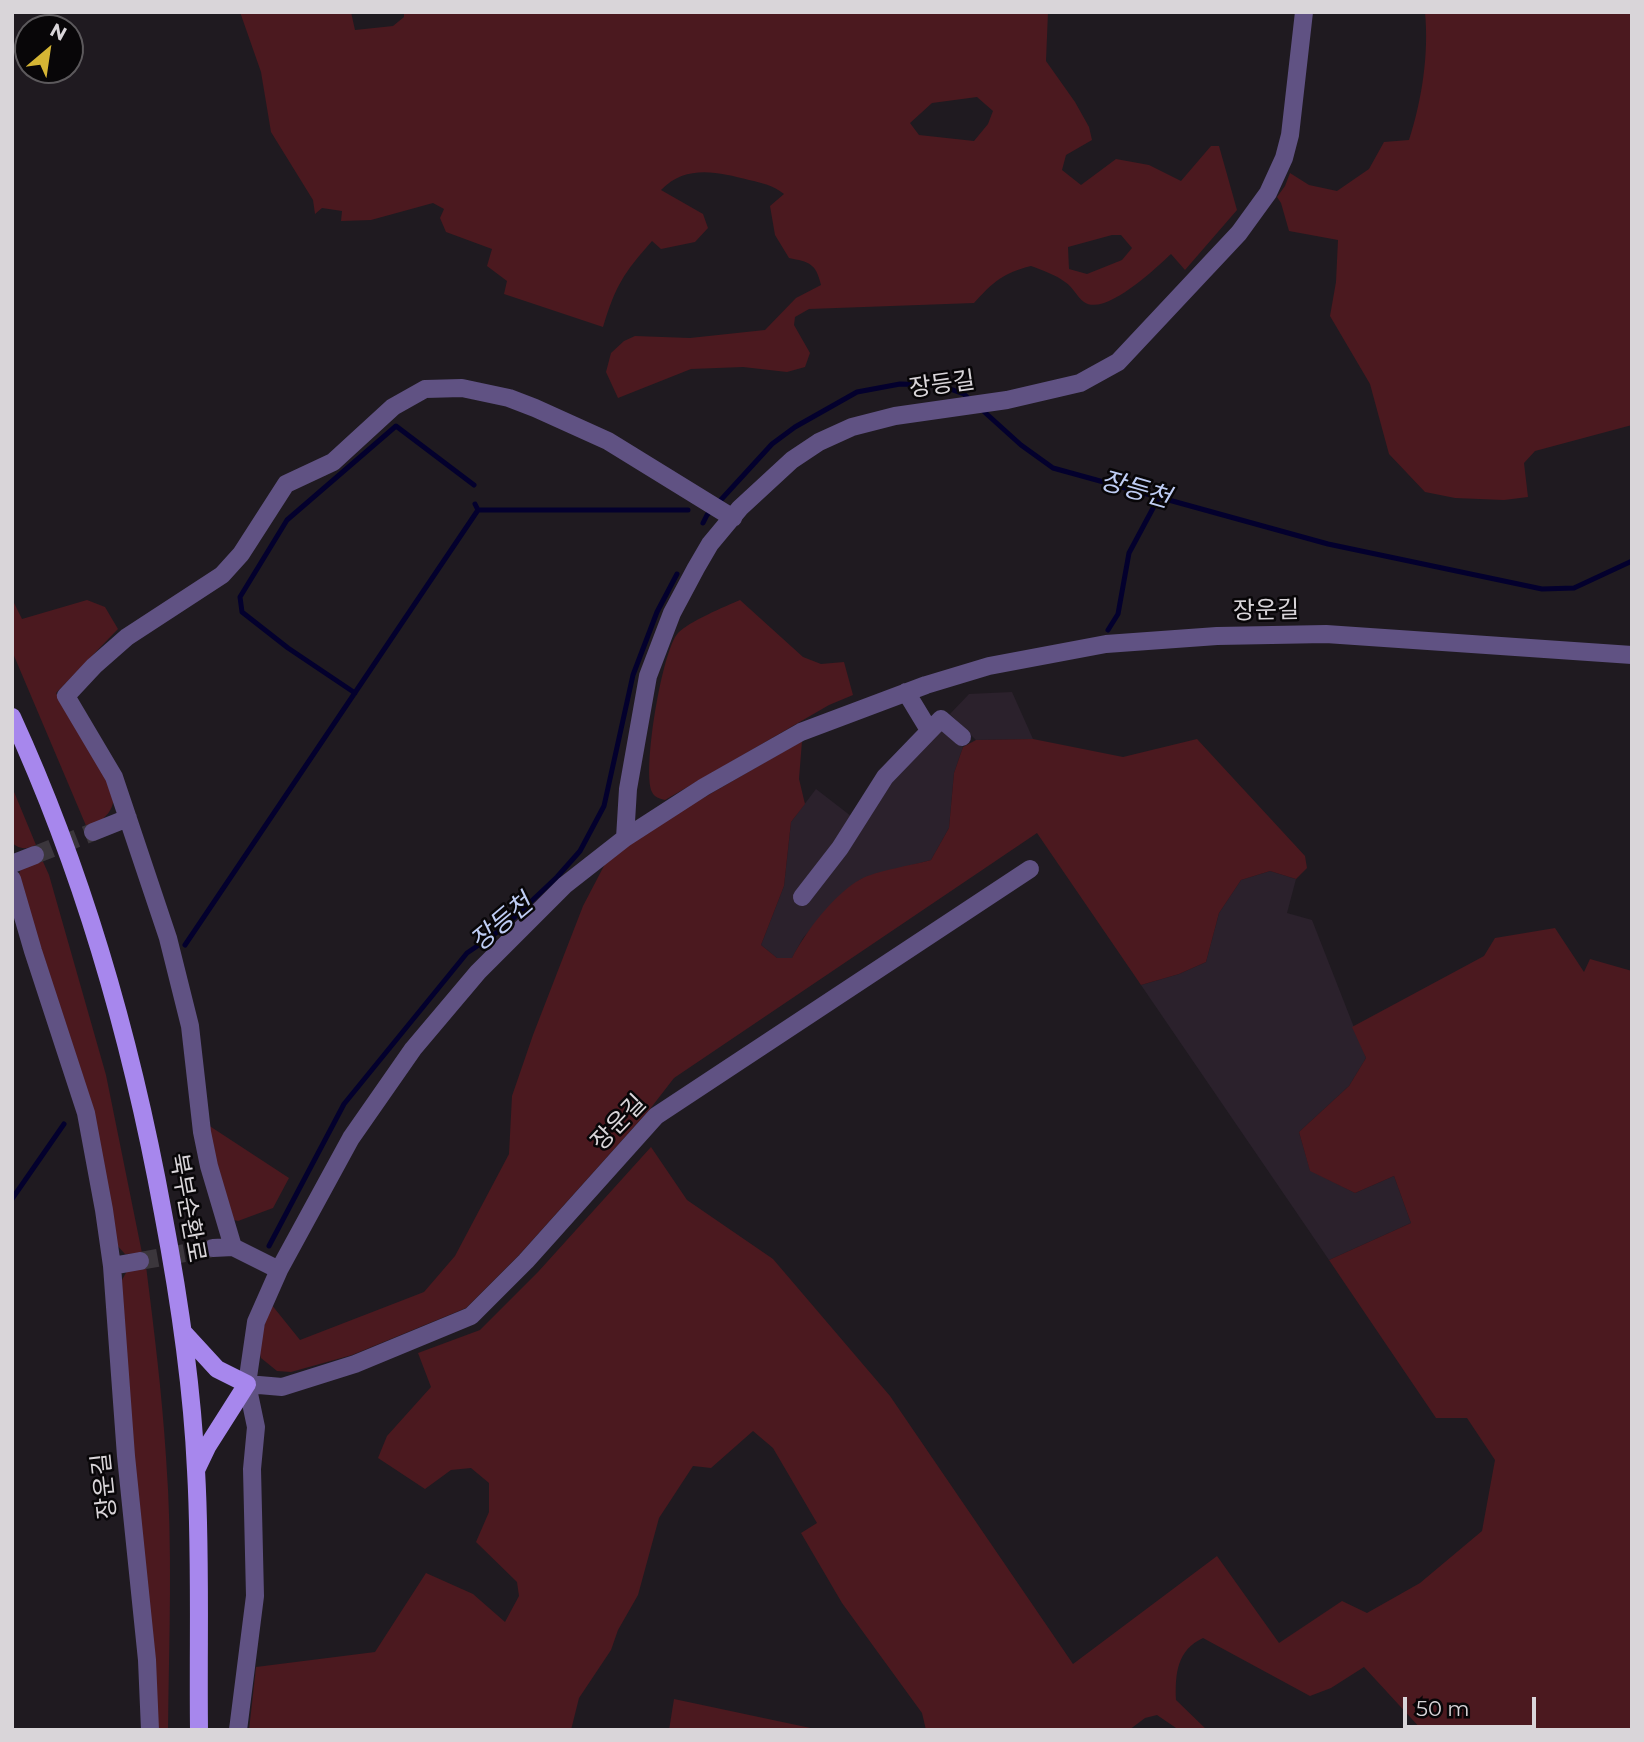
<!DOCTYPE html>
<html>
<head>
<meta charset="utf-8">
<style>
  body { margin:0 }
  #map { position:relative; width:1644px; height:1742px; overflow:hidden; background:#1f1a20; font-family:Montserrat,sans-serif }
  canvas { display:block }
  .frame { position:absolute; inset:0; border:14px solid #d9d5d9; pointer-events:none }
  .north { position:absolute; left:14px; top:14px; width:70px; height:70px; box-sizing:border-box; background:#080608; border:2px solid #5c595c; border-radius:50%; rotate:29deg; font-size:19px; font-weight:700; line-height:28px; text-align:center; color:#d9d5d9 }
  .north::after { content:''; display:block; margin:auto; width:24px; height:32px; background:#d5b534; clip-path:polygon(50% 0,100% 100%,50% 72%,0 100%) }
  .scale { position:absolute; left:1403px; top:1697px; width:133px; height:32px; box-sizing:border-box; border:4px solid #d9d5d9; border-top:0; padding-left:9px; font-size:21px; line-height:24px; white-space:nowrap; color:#d9d5d9; -webkit-text-stroke:5px #080608; paint-order:stroke }
</style>
</head>
<body>
<div id="map">
<canvas width="1644" height="1742"></canvas>
<div class="frame"></div>
<div class="north">N</div>
<div class="scale">50 m</div>
</div>
<script>
const g = document.querySelector('canvas').getContext('2d');
g.lineJoin = 'round';
function fillPath(path, color) { g.fillStyle = color; g.fill(path, 'evenodd'); }
function strokePath(path, color, width, dash) { g.strokeStyle = color; g.lineWidth = width; g.lineCap = dash ? 'butt' : 'round'; g.setLineDash(dash || []); g.stroke(path); }
function label(font, color, halo, rows, align = 'center') {
  g.font = font + ' Montserrat,"Noto Sans KR",sans-serif'; g.lineWidth = 5; g.setLineDash([]); g.textBaseline = 'middle'; g.strokeStyle = halo; g.fillStyle = color; for (const [text, x, y, turn = 0] of rows) {
    g.save(); g.translate(x, y); g.rotate((+turn || 0) * Math.PI / 180); g.textAlign = isNaN(turn) ? turn : align; if (halo) g.strokeText(text, 0, 0); g.fillText(text, 0, 0); g.restore();
  }
}
fillPath(new Path2D(`
  M1012 692 1033 739 976 740 950 714 969 694Z
  M940 729 956 738 963 747 954 773 949 828 931 860 861 879 834 902 803 938 792 958H777L761 945 784 886 791 822 816 789 860 823 889 783Z
  M1270 871 1296 879 1287 913 1312 920 1366 1058 1349 1086 1299 1132 1310 1170 1355 1193 1394 1176 1411 1223 1329 1260 1141 985 1179 974 1206 962 1219 913 1241 880Z`), '#2b212c');
fillPath(new Path2D(`
  M240 12H351L355 30 393 26 404 17V12H1048L1046 61 1075 102 1089 127 1092 140 1066 155 1062 170 1081 185 1116 159 1149 165 1181 181 1211 146H1219L1237 210 1185 270 1171 254C1156 268 1105 317 1084 302 1077 297 1073 287 1065 282 1056 275 1042 270 1031 266 1003 273 993 282 974 303L809 309 795 317 794 325 810 353 805 367 787 372 743 367 691 369 618 398 606 372 611 353 624 341 635 336 690 338 765 330 796 298 821 285C816 263 809 262 789 258L775 235 770 206 784 194C773 185 762 183 749 180 718 172 686 164 661 190L703 214 708 228 695 242 661 249 652 241C623 274 616 285 603 327L504 294 507 281 487 266 492 249 446 232 440 218 444 209 433 203 371 220 341 221 342 211 322 208 315 214 313 200 271 132 261 72ZM977 97 993 111 988 124 974 141 919 135 910 123 932 103ZM1112 235H1121L1132 248 1122 260 1087 274 1069 269 1068 247Z
  M1425 12H1632V425L1535 451 1524 463 1528 497 1504 500 1455 498 1425 492 1389 454 1370 384 1330 316 1336 282 1338 240 1289 231 1281 203 1277 197 1285 186 1290 173 1309 185 1337 191 1369 169 1384 142 1409 140C1422 100 1429 54 1425 12Z
  M12 599 22 619 87 600 105 607 118 629 56 693 111 783C119 806 108 819 87 828L12 651Z
  M740 600 803 657 821 664 844 662 853 695 829 705 665 800C660 799 654 797 652 792 642 771 662 650 678 633 688 622 726 606 740 600Z
  M1033 739 1123 757 1197 739 1305 856 1307 868 1296 879 1270 871 1241 880 1219 913 1206 962 1179 974 1141 985 1037 833 674 1078 650 1109 519 1255 466 1308 352 1355 291 1372 277 1371 261 1358 258 1346 271 1304 300 1340 424 1292 455 1256 509 1154 512 1096 533 1035 583 906 606 862 627 842 802 741 799 779 805 804 791 822 784 886 761 945 777 958H792C806 931 834 894 861 879 876 871 913 865 931 860L949 828 954 773 963 747 976 740Z
  M12 787 36 845C26 849 21 850 12 843Z
  M40 855 49 875 106 1075 142 1253 125 1254 114 1242 18 880C20 865 26 860 40 855Z
  M1555 928 1584 972 1590 959 1632 971V1730H1422L1364 1667 1331 1688 1310 1696 1203 1638C1177 1650 1175 1674 1176 1700L1207 1730H1179L1157 1715 1145 1718 1129 1730H926L922 1713 842 1603 801 1533 817 1523 773 1448 753 1431 711 1468 693 1466 659 1518 638 1595 618 1630 611 1650 579 1698 571 1730H249L256 1667 375 1652 426 1573 473 1594 505 1622 519 1596 517 1582 476 1542 489 1512V1483L471 1468 451 1470 425 1489 378 1458 387 1436 431 1387 418 1353 480 1330 538 1272 651 1147 687 1200 773 1259 890 1396 1073 1664 1217 1556 1279 1643 1342 1601 1367 1613 1420 1583 1482 1531 1495 1460 1467 1418H1436L1329 1260 1411 1223 1394 1176 1355 1193 1310 1171 1299 1132 1349 1086 1366 1058 1352 1027 1484 956 1495 938Z
  M205 1123 289 1178 273 1208 238 1221 231 1219Z
  M146 1266C154 1330 162 1393 166 1457 173 1548 169 1639 168 1730H156L118 1287 127 1271Z
  M674 1699 820 1730H669Z`), '#4b191f');
strokePath(new Path2D(`
  M980 408 1021 445 1053 468 1328 544 1542 589 1574 588 1632 561
  M475 504 478 510H688
  M703 523 707 515 772 444 795 427 857 392 900 384 939 385 964 394 972 402
  M1108 630 1118 614 1129 553 1159 497
  M355 693 288 648 242 612 240 597 287 520 396 426 474 485
  M185 945 478 510
  M12 1199 64 1124
  M269 1246 344 1104 467 953 502 929 557 877 580 851 604 806 633 675 657 612 677 574`), '#03002d', 5);
strokePath(new Path2D(`
  M35 855 93 832
  M140 1261 213 1248`), '#3b363c', 18, [18, 9]);
strokePath(new Path2D(`
  M906 692 929 730
  M93 832 128 818
  M625 838 628 789 648 676 672 613 696 568 710 544 740 508 792 460 819 442 852 427 895 416 1007 400 1080 383 1118 362 1239 233 1268 193 1284 158 1290 135 1304 12
  M12 864 35 855
  M12 879 33 951 86 1113 104 1210 112 1266 126 1456 147 1660 150 1730
  M802 897 840 848 885 777 941 719 962 737
  M233 1247 209 1166 202 1132 190 1026 168 938 114 777 66 696 94 666 127 637 222 575 241 554 286 484 333 462 393 407 425 389 462 388 509 398 535 408 608 441 733 518
  M213 1248 233 1247 279 1270
  M112 1266 140 1261
  M247 1384 282 1387 355 1364 471 1316 526 1261 656 1116 1030 869
  M238 1730 255 1596 252 1469 256 1427 247 1384 256 1322 279 1270 351 1138 413 1049 478 972 565 885 625 838 704 787 801 732 926 685 989 666 1106 644 1217 636 1326 634 1632 655`), '#605283', 18);
strokePath(new Path2D(`
  M12 717C84 874 132 1043 163 1213 179 1297 192 1384 196 1470 201 1556 198 1643 199 1730
  M183 1332 217 1369 247 1384 207 1447 196 1470`), '#a787ed', 18);
label('24px', '#d9d5d9', '#080608', [
  ["장등길",942,385,-8],
  ["장운길",1266,611,-1],
  ["장운길",619,1123,-46],
  ["북부순환로",187,1208,80],
  ["장운길",105,1486,-96]
]);
label('italic 26px', '#bfcdf4', '#080608', [
  ["장등천",1135,490,16],
  ["장등천",502,923,-40]
]);
</script>
</body>
</html>
